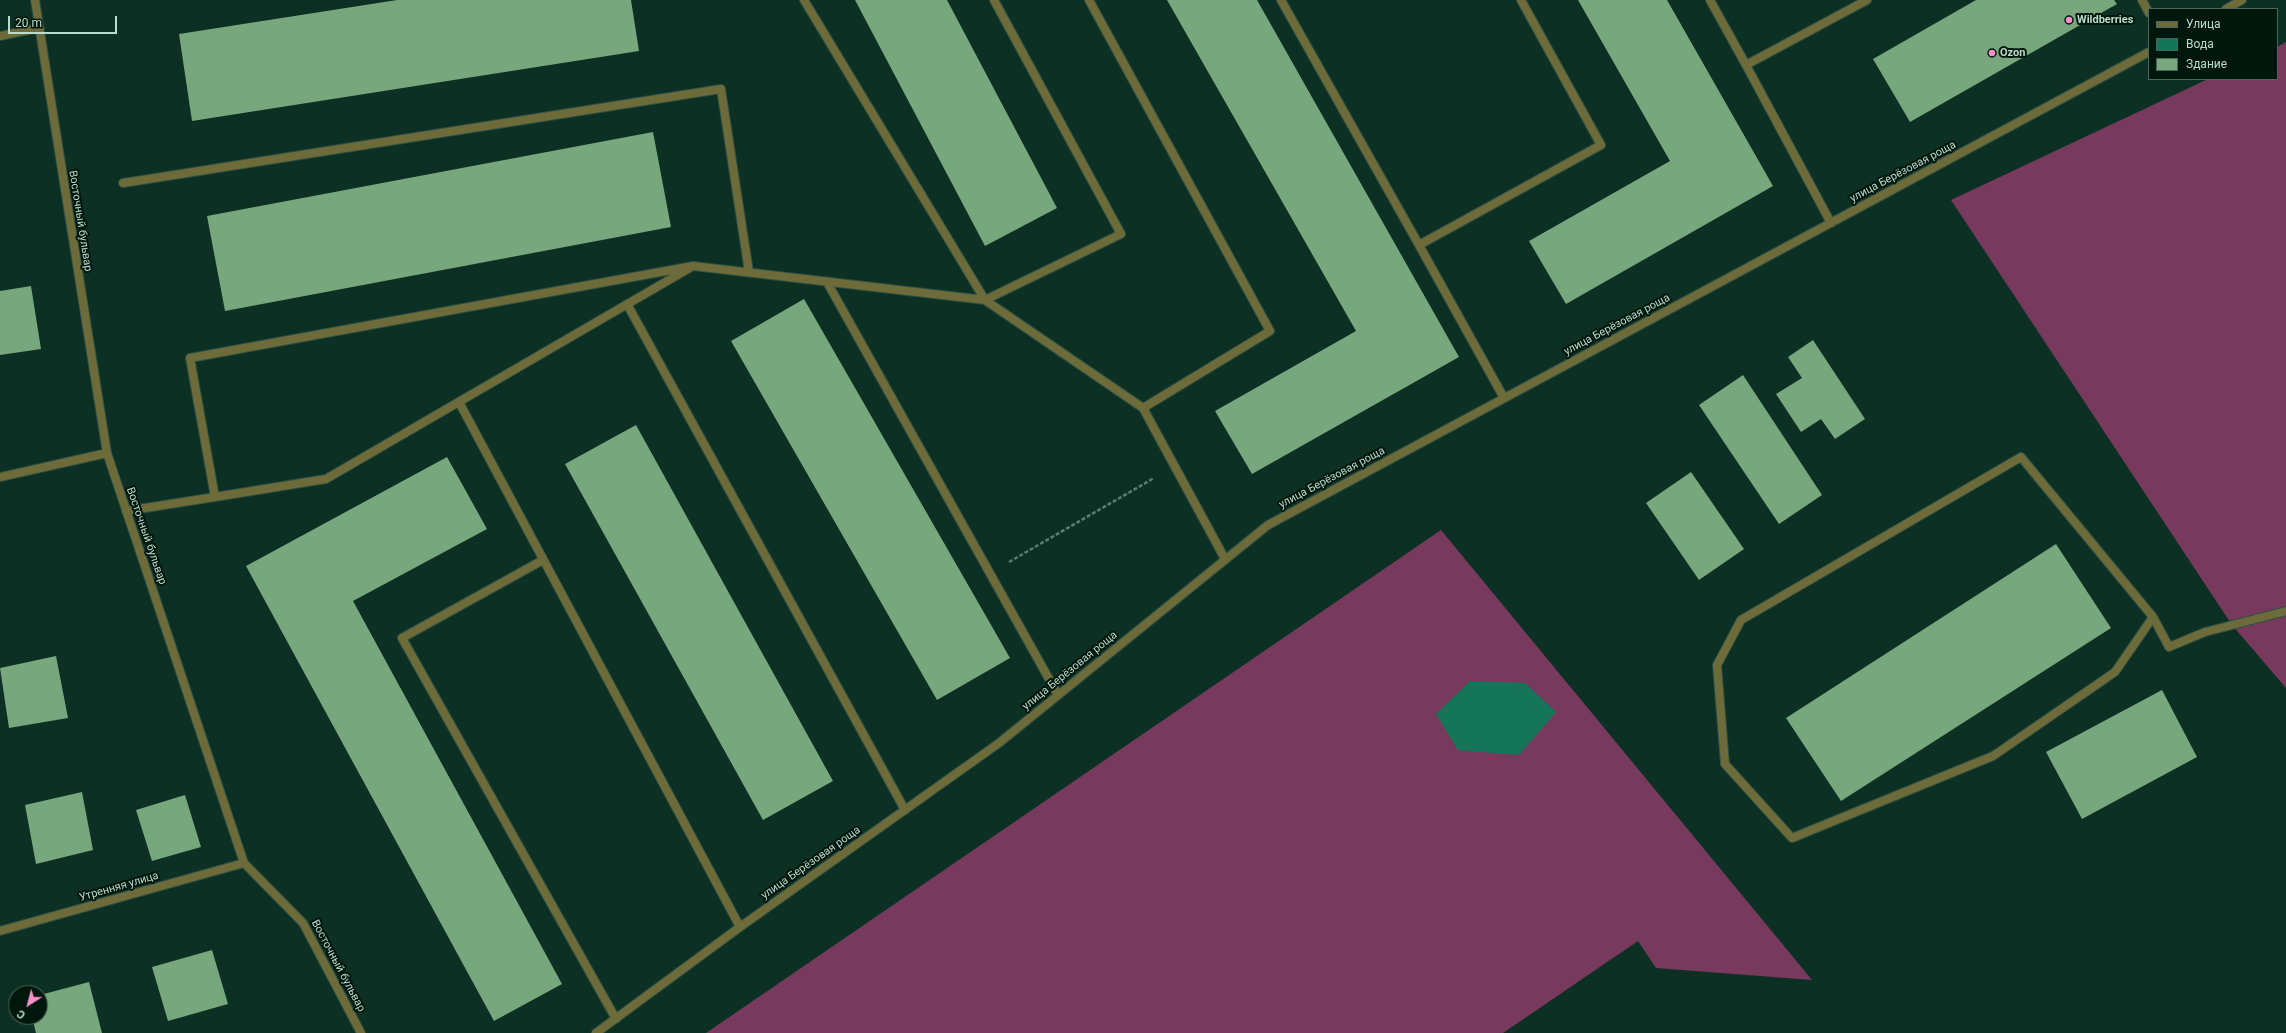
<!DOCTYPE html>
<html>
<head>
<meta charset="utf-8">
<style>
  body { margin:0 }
  #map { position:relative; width:2286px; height:1033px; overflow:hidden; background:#0d3024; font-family:Roboto,sans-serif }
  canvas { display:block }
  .legend { position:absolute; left:2148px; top:8px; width:130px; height:72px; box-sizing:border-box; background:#00170e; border:1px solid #4a655a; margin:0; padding:5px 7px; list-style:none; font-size:12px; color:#badacc }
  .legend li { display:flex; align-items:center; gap:8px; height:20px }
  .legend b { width:20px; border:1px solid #4a655a }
  .north { position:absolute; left:8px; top:985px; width:40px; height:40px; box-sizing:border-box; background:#00170e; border:1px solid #4a655a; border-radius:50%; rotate:216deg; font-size:11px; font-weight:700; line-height:16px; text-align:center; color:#badacc }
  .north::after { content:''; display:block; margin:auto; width:14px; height:18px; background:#f98fc8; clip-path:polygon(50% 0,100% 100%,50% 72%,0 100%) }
  .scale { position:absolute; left:8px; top:16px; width:109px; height:18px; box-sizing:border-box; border:2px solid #badacc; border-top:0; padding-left:5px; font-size:12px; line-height:14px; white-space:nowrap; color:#badacc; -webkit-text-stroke:3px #00170e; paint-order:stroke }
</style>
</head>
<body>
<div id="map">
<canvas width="2286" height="1033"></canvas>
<ul class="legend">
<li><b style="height:5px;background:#6c6b39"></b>Улица</li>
<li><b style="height:11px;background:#147559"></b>Вода</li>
<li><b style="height:11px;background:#78a67d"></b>Здание</li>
</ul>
<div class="north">С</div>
<div class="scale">20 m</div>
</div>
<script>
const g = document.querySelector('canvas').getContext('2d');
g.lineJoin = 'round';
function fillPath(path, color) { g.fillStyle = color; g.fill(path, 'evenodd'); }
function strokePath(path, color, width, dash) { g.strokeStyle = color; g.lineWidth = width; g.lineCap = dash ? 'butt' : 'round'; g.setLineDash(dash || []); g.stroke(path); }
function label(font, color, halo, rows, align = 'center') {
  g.font = font + ' Roboto,sans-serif'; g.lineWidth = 4; g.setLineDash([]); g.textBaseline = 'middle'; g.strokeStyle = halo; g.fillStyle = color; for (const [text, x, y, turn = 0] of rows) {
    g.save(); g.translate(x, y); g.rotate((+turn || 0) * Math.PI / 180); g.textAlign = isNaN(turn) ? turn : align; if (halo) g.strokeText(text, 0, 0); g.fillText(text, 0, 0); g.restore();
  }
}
fillPath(new Path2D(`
  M2286 42V688L2232 625 1951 200 2208 79H2277V47Z
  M1441 530 1812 980 1656 968 1638 941 1503 1033H706Z`), '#783a5c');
fillPath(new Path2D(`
  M1470 681 1525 683 1556 712 1519 755 1458 750 1436 714Z`), '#147559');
fillPath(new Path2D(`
  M397 0H631L639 51 192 121 179 34Z
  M855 0H947L1057 208 985 246Z
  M1167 0H1257L1459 357 1252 474 1215 411 1356 331Z
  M1578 0H1667L1773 186 1566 304 1529 241 1670 161Z
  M1976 0H2114L2117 4 1910 122 1873 59Z
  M653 132 671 227 225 311 207 216Z
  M31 286 41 349 0 355V291Z
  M804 299 1010 658 937 700 731 341Z
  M1813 340 1865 419 1835 439 1821 419 1801 432 1776 394 1802 378 1788 357Z
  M1743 375 1822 495 1779 524 1699 405Z
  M636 425 833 781 763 820 565 464Z
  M447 457 487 529 353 601 562 984 494 1021 246 566Z
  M1691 472 1744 549 1699 580 1646 503Z
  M2056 544 2111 628 1841 801 1786 718Z
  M56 656 68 718 9 728 0 668Z
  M2162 690 2197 757 2082 819 2046 752Z
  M82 792 93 850 36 864 25 805Z
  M185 795 201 847 152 861 136 810Z
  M212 950 228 1004 168 1021 152 967Z
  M89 982 102 1033H36L32 1017H40V995Z`), '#78a67d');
const lane = new Path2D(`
  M804 0 985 300
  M994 0 1121 234 985 300 1143 408 1270 331 1089 0
  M1281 0 1419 245
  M1710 0 1746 65
  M2142 0 2149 13
  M123 183 721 89 749 272
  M1831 223 1746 65 1867 0
  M693 266 326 479 215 497 190 358 693 266 985 300
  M827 282 1058 695
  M627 304 905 810
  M1504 398 1419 245 1601 145 1521 0
  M459 402 740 927
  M1143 408 1225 559
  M126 511 215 497
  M543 560 402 638 616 1019
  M2153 617 2115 672 1993 756 1792 838 1725 764 1717 665 1741 620 2021 457 2153 617 2169 647 2205 632 2286 611`);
const street = new Path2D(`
  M35 0 107 453 244 863 303 923 361 1033
  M2226 9 2242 0
  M0 36 38 28
  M0 477 107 453
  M0 931 244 863
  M596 1033 740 927 999 743 1268 525 2149 52`);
strokePath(lane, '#2c4f42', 10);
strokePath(street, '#2c4f42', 10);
strokePath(new Path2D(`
  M1009 562 1154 478`), '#5b7d70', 2.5, [4, 2]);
strokePath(lane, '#6c6b39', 8);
strokePath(street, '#6c6b39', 8);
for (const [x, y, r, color] of [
  [2069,20,4,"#f98fc8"],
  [1992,53,4,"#f98fc8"]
]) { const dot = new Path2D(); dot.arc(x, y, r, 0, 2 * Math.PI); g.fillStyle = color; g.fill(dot); strokePath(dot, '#00170e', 1.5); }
label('bold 11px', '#badacc', '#00170e', [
  ["Wildberries",2077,20],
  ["Ozon",2000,53]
], 'left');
label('11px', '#badacc', '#00170e', [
  ["улица Берёзовая роща",1903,172,-28],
  ["Восточный бульвар",80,221,81],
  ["улица Берёзовая роща",1617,325,-28],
  ["улица Берёзовая роща",1332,478,-28],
  ["Восточный бульвар",146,536,71],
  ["улица Берёзовая роща",1070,671,-39],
  ["улица Берёзовая роща",811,863,-35],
  ["Утренняя улица",119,887,-16],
  ["Восточный бульвар",338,966,62]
]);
</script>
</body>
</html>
